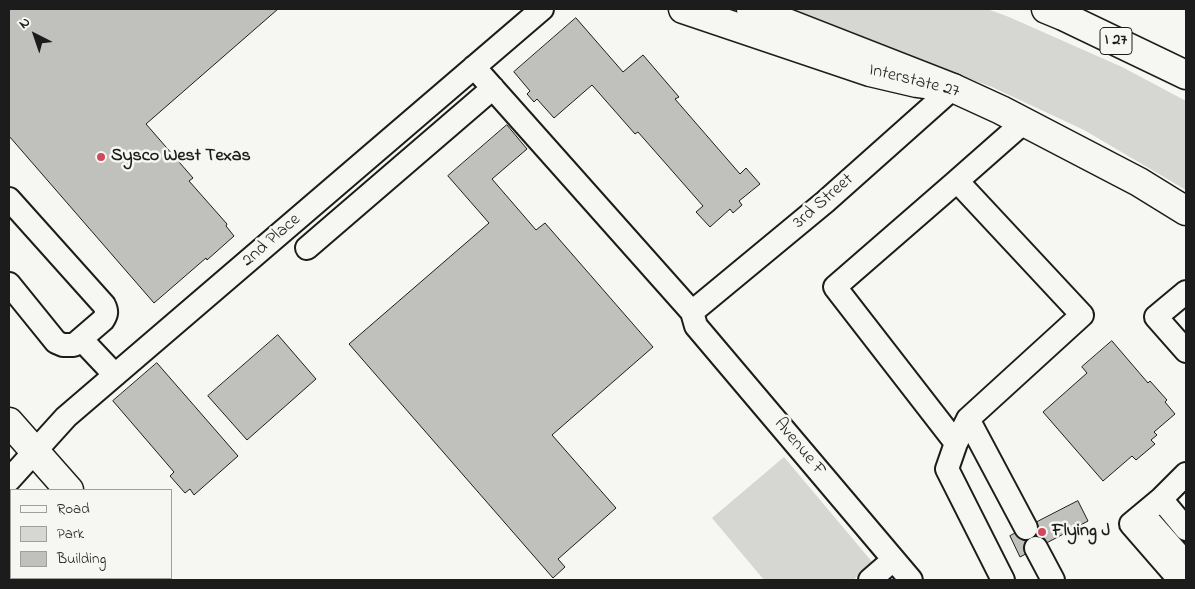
<!DOCTYPE html>
<html>
<head>
<meta charset="utf-8">
<style>
  body { margin:0 }
  #map { position:relative; width:1195px; height:589px; overflow:hidden; background:#f6f6f2; font-family:"Indie Flower",sans-serif }
  canvas { display:block }
  .frame { position:absolute; inset:0; border:10px solid #1c1c1c; pointer-events:none }
  .legend { position:absolute; left:10px; top:489px; width:162px; height:90px; box-sizing:border-box; background:#f6f6f2; border:1px solid #9f9f9c; margin:0; padding:6px 9px; list-style:none; font-size:15px; color:#1c1c1c }
  .legend li { display:flex; align-items:center; gap:10px; height:25px }
  .legend b { width:25px; border:1px solid #9f9f9c }
  .north { position:absolute; left:10px; top:10px; width:50px; height:50px; -webkit-text-stroke:4px #f6f6f2; paint-order:stroke; rotate:319deg; font-size:14px; font-weight:700; line-height:20px; text-align:center; color:#1c1c1c }
  .north::after { content:''; display:block; margin:auto; width:18px; height:22px; background:#1c1c1c; clip-path:polygon(50% 0,100% 100%,50% 72%,0 100%) }
</style>
</head>
<body>
<div id="map">
<canvas width="1195" height="589"></canvas>
<div class="frame"></div>
<ul class="legend">
<li><b style="height:6px;background:#f6f6f2"></b>Road</li>
<li><b style="height:14px;background:#d6d6d2"></b>Park</li>
<li><b style="height:14px;background:#c0c0bd"></b>Building</li>
</ul>
<div class="north">N</div>
</div>
<script>
const g = document.querySelector('canvas').getContext('2d');
g.lineJoin = 'round';
function fillPath(path, color) { g.fillStyle = color; g.fill(path, 'evenodd'); }
function strokePath(path, color, width, dash) { g.strokeStyle = color; g.lineWidth = width; g.lineCap = dash ? 'butt' : 'round'; g.setLineDash(dash || []); g.stroke(path); }
function label(font, color, halo, rows, align = 'center') {
  g.font = font + ' "Indie Flower",sans-serif'; g.lineWidth = 5; g.setLineDash([]); g.textBaseline = 'middle'; g.strokeStyle = halo; g.fillStyle = color; for (const [text, x, y, turn = 0] of rows) {
    g.save(); g.translate(x, y); g.rotate((+turn || 0) * Math.PI / 180); g.textAlign = isNaN(turn) ? turn : align; if (halo) g.strokeText(text, 0, 0); g.fillText(text, 0, 0); g.restore();
  }
}
fillPath(new Path2D(`
  M783 9H987L1009 17 1122 67 1186 101V190L1084 130 992 87Z
  M784 457 873 563 853 580H764L712 518Z`), '#d6d6d2');
const building = new Path2D(`
  M9 9H278L146 124 193 178 189 181 227 224 226 226 234 236 207 260 206 258 154 303 9 136Z
  M576 18 623 72 643 55 679 97 675 99 740 174 746 168 760 184 739 201 742 205 733 213 730 209 710 227 696 212 703 206 638 132 635 134 592 85 554 118 537 99 534 102 527 94 530 91 514 72Z
  M507 125 527 149 492 179 536 230 545 223 653 347 552 435 616 508 558 559 565 567 553 578 349 344 489 223 448 176Z
  M278 335 316 379 247 440 208 396Z
  M1112 341 1148 383 1150 381 1167 400 1165 402 1175 414 1154 432 1157 435 1151 440 1155 444 1136 460 1132 456 1103 481 1043 412 1087 373 1082 367Z
  M157 363 238 456 194 495 190 489 185 493 170 476 174 472 113 401Z
  M1078 501 1088 521 1020 557 1010 536Z
  M9 522 11 525V578H58L60 580H9Z`);
fillPath(building, '#c0c0bd');
strokePath(building, '#1c1c1c', 1);
const minor = new Path2D(`
  M474 67 692 312 696 326 911 580
  M957 181 1024 122
  M9 199 104 305C107 311 107 314 103 320L74 345H63L56 342 9 284
  M307 248 493 88
  M1186 292 1156 317 1186 351
  M692 312 825 202 953 88
  M81 339 115 375
  M968 419 1026 528
  M956 443 835 287 957 181 1082 315 968 419 956 443 947 469 1003 580
  M1186 474 1161 499 1186 529
  M9 480 66 417 542 9
  M1161 499 1131 524 1178 578 1186 571
  M1143 514 1186 563
  M1036 548 1053 580
  M870 580 893 560`);
const major = new Path2D(`
  M683 9 870 72 917 83 953 88 1001 110 1139 182 1186 211
  M9 422 69 490
  M145 578 147 580`);
const highway = new Path2D(`
  M751 9 953 88
  M1046 9 1063 16 1186 75`);
strokePath(minor, '#1c1c1c', 26);
strokePath(major, '#1c1c1c', 31);
strokePath(highway, '#1c1c1c', 31);
strokePath(minor, '#f6f6f2', 22);
strokePath(major, '#f6f6f2', 28);
strokePath(highway, '#f6f6f2', 28);
for (const [x, y, r, color] of [
  [101,157,5,"#d1495b"],
  [1042,532,5,"#d1495b"]
]) { const dot = new Path2D(); dot.arc(x, y, r, 0, 2 * Math.PI); g.fillStyle = color; g.fill(dot); strokePath(dot, '#f6f6f2', 2); }
for (const [x, y, w] of [
  [1116,41,32]
]) { const box = new Path2D(); box.roundRect(x - w / 2, y - 13.5, w, 27, 4); g.fillStyle = '#f6f6f2'; g.fill(box); strokePath(box, '#1c1c1c', 1); }
label('bold 16px', '#1c1c1c', null, [
  ["I 27",1116,41]
]);
label('18px', '#1c1c1c', '#f6f6f2', [
  ["Interstate 27",914,82,14],
  ["3rd Street",824,202,-41],
  ["2nd Place",272,241,-41],
  ["Avenue F",799,448,50]
]);
label('bold 18px', '#1c1c1c', '#f6f6f2', [
  ["Sysco West Texas",111,157],
  ["Flying J",1052,532]
], 'left');
</script>
</body>
</html>
